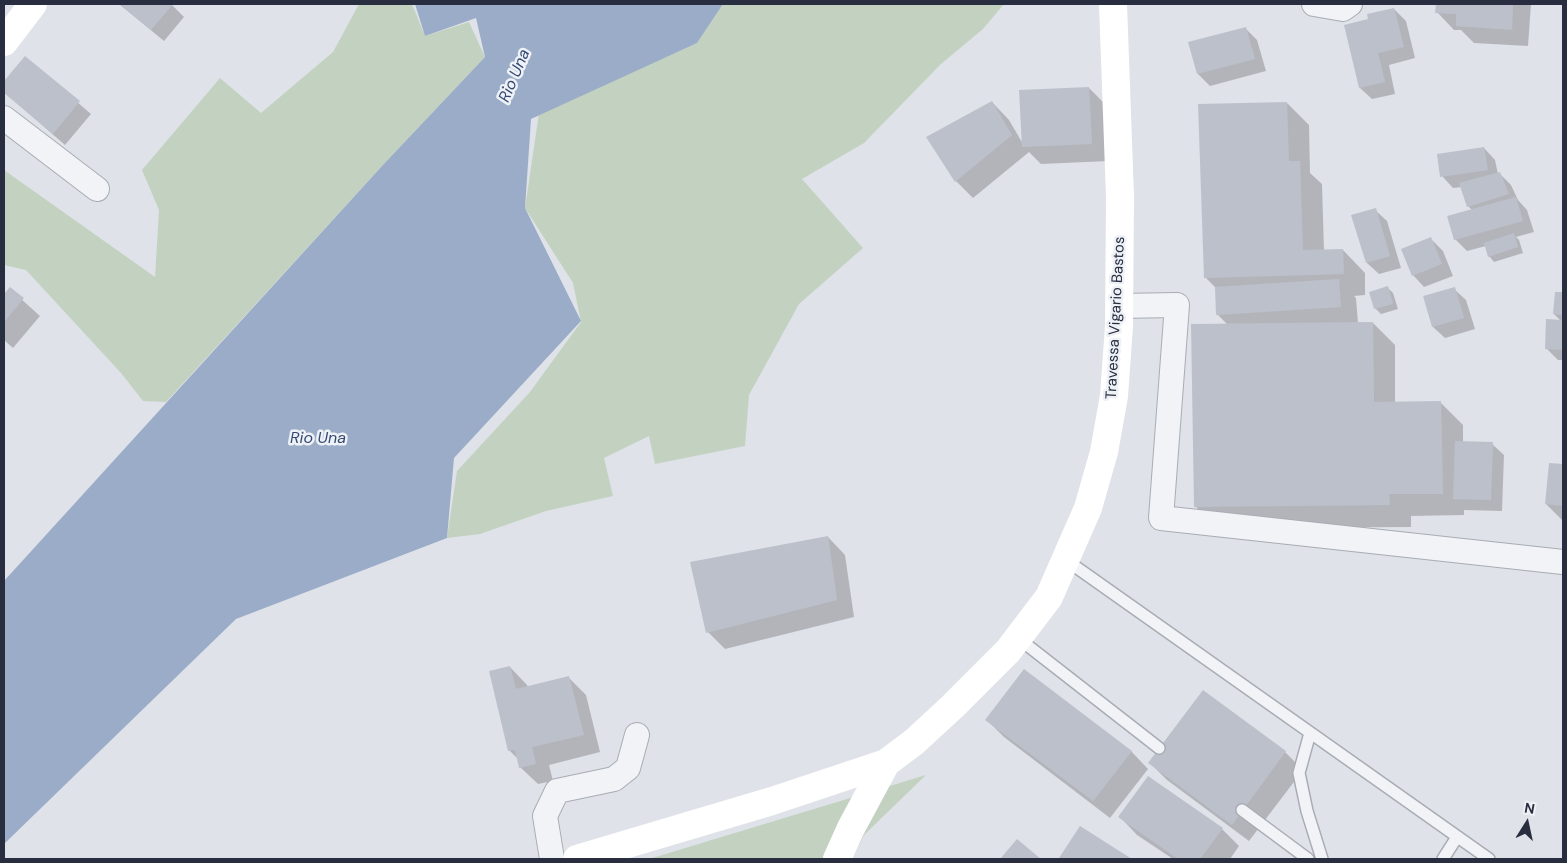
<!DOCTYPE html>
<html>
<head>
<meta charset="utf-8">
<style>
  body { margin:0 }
  #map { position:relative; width:1567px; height:863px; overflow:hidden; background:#dfe2e8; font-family:"DM Sans",sans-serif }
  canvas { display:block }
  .frame { position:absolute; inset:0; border:5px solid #282e3f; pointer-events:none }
  .north { position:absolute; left:1502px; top:798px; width:50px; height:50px; -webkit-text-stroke:4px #eef1f6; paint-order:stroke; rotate:10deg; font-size:14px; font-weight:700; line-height:20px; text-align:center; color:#282e3f }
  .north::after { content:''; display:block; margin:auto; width:18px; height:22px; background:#282e3f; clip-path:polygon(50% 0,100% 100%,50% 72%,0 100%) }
</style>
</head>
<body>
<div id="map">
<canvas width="1567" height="863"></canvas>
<div class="frame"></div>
<div class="north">N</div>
</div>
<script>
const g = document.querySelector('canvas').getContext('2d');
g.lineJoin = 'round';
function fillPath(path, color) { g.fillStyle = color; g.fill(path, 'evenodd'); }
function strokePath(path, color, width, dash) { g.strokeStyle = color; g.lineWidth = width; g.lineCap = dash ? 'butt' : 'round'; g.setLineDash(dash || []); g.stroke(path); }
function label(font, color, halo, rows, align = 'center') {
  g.font = font + ' "DM Sans",sans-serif'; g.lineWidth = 5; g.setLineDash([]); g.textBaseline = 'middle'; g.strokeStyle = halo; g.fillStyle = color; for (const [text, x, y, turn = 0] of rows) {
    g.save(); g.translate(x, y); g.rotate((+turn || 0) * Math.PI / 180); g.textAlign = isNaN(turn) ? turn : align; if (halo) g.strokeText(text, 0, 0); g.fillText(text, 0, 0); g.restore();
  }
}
fillPath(new Path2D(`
  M359 4H412L425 36 469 22 485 57 382 166 166 402 143 401 121 373 26 270 4 265V170L155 277 159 210 142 170 220 78 261 113 333 52Z
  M723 4H1004L983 29 941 64 864 143 802 179 863 248 799 304 749 395 745 446 655 464 649 436 604 458 613 496 546 511 480 534 447 538 457 471 530 392 581 322 573 283 525 208 539 113 697 43Z
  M926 775 864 835 852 859H649Z`), '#c3d2c0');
fillPath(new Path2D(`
  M415 4H723L697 43 531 119 525 208 581 321 454 458 447 538 236 619 4 844V581L382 166 485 57 476 18 425 36Z`), '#9aacc7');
fillPath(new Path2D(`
  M119 4H171L184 17 164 41Z
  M1437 4H1531L1528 46 1474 43 1461 30H1454L1437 12Z
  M1394 9 1406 21 1415 58 1389 65 1395 94 1372 99 1360 88 1370 20Z
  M1245 28 1257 40 1266 71 1210 86 1198 74 1190 43Z
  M25 57 91 114 65 145 4 92V83Z
  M1089 88 1106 105 1109 161 1041 164 1029 152 973 198 956 181 992 102 1009 120 1023 144Z
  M1287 103 1309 125 1310 173 1322 184 1324 251 1343 250 1365 273V295L1354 296 1356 298 1358 323H1373L1395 345V403H1441L1463 425V443L1492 444 1504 455 1502 511 1464 510V515L1411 516V527L1217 528 1195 506 1228 325 1218 315 1216 288 1205 277Z
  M1484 148 1495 160 1498 174 1499 173 1511 185 1518 200 1527 210 1534 232 1516 237 1519 240 1523 253 1494 262 1489 256 1486 246 1467 251 1455 239 1472 210 1468 206 1462 187 1453 188 1442 176Z
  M1375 210 1387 221 1401 268 1379 274 1367 263Z
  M1431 239 1443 251 1453 276 1424 287 1413 275Z
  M1388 288 1393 293 1398 309 1381 314 1375 308Z
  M10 289 40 316 13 348 4 340V296Z
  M1454 289 1466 300 1475 329 1445 338 1433 327Z
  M1556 293H1563V360H1558L1546 348 1561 321 1554 314Z
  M1550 464 1563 466V521L1546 504Z
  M828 537 845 555 854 617 725 649 708 632Z
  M510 667 527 685 528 687 569 678 586 695 600 752 549 765 553 781 538 784 520 767 518 759 509 750Z
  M1203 692 1285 752 1303 770 1249 841 1167 780 1150 763Z
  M987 720 1131 751 1148 769 1110 818 1004 737Z
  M1120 817 1222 829 1239 846 1230 859H1173L1137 835Z
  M1080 827 1130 859H1062L1060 858Z`), '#0003');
fillPath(new Path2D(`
  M120 4H173L151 30Z
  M1436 4H1513L1512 30 1456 26V14L1435 13Z
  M1394 8 1404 47 1378 53 1385 82 1359 88 1344 25 1368 19 1367 14Z
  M1246 27 1255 59 1197 74 1188 42Z
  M25 56 80 101 53 134 4 93V81Z
  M1089 87 1092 144 1022 147 1019 90Z
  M992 101 1012 135 955 182 926 137Z
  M1287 102 1289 161H1300L1303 250 1343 249 1344 274 1204 278 1198 104Z
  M1484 147 1488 170 1440 177 1437 154Z
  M1500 172 1509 194 1467 207 1459 183Z
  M1516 197 1523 221 1454 240 1447 216Z
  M1376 208 1390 256 1366 263 1351 215Z
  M1514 233 1518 247 1488 257 1484 243Z
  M1431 237 1442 264 1412 276 1401 249Z
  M1339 279 1341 307 1216 315 1215 287Z
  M1388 286 1393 304 1374 309 1369 292Z
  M10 287 24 298 4 322V294Z
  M1455 287 1464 318 1432 327 1423 296Z
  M1555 292H1563V315L1553 314Z
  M1546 319 1563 320V350L1545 349Z
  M1373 322 1374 402 1441 401 1443 494H1389L1390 505 1194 507 1191 324Z
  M1455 441 1493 442 1491 500 1453 499Z
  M1549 463 1563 464V506L1545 504Z
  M828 536 837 600 706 633 690 562Z
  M510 666 516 689 569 676 584 735 532 747 536 764 519 768 515 750 508 751 489 671Z
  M1024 669 1132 751 1093 801 985 720Z
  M1203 690 1286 751 1232 825 1148 763Z
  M1148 776 1223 828 1200 859H1178L1118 817Z
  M1080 826 1132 859H1061L1059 858Z
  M1017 839 1041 859H1000Z`), '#bcc0cb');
const lane = new Path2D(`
  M1066 560 1489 859
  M1018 638 1159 748
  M1310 733 1299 773 1307 811 1322 859
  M1242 810 1308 859
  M1443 859 1457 837`);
const street = new Path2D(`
  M1314 4 1343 9 1350 4
  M4 118 97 189
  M1119 306 1177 305 1161 518 1563 562
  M552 859 545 816 557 791 614 779 628 768 637 735`);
strokePath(lane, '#a8acb5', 14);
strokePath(street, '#a8acb5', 26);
strokePath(lane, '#f1f3f6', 11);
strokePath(street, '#f1f3f6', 24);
strokePath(new Path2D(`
  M4 42 33 4
  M577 859 772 801 886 763 914 742 952 707 1008 651 1049 597 1088 508 1104 452 1114 396 1119 326 1120 197 1113 4
  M837 859 851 828 886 763`), '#fff', 28);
label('15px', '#282e3f', '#eef1f6', [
  ["Travessa Vigario Bastos",1116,318,-87]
]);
label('italic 16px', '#334971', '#eef1f6', [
  ["Rio Una",515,76,-67],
  ["Rio Una",318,439]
]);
</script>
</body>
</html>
